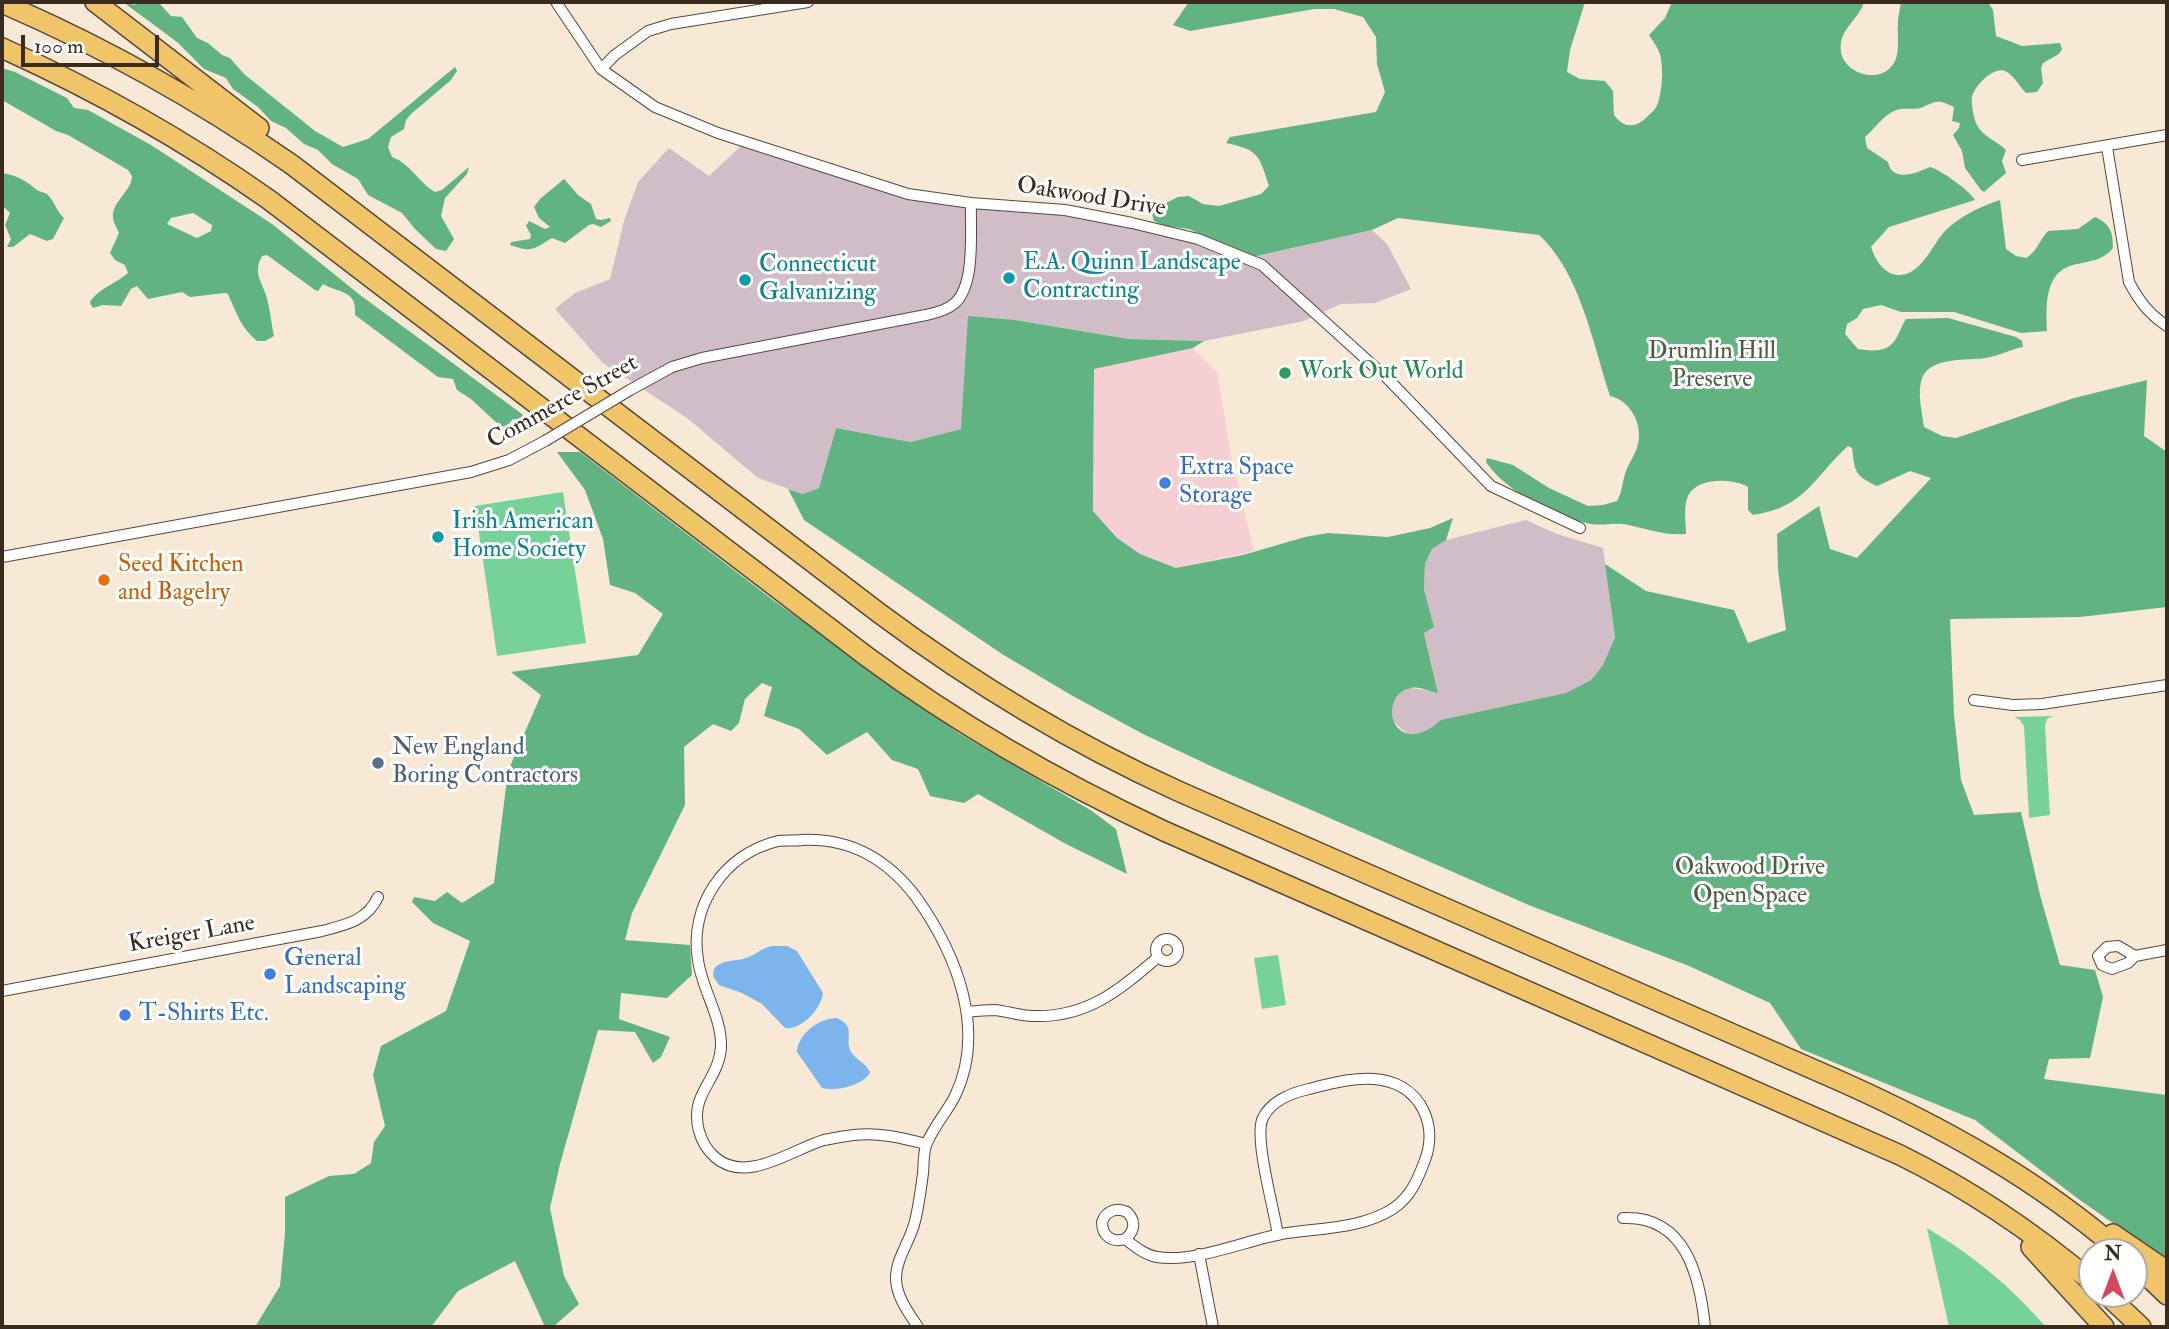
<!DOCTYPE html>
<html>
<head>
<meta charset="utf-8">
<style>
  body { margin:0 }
  #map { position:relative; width:2169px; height:1329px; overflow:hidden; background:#f7e9d6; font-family:"IM FELL Double Pica",serif }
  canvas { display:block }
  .frame { position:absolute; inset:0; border:4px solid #3b2a1e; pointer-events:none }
  .north { position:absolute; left:2078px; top:1238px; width:70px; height:70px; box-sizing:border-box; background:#fff; border:2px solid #b1aaa5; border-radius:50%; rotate:0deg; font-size:19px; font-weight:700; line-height:28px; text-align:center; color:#3b2a1e }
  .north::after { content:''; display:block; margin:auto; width:24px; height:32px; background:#d1495b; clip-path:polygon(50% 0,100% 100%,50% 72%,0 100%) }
  .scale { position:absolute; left:21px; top:35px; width:138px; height:32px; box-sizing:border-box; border:4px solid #3b2a1e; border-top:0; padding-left:9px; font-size:21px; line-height:24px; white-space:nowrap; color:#3b2a1e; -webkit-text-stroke:5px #fff; paint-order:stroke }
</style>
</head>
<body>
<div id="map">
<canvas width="2169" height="1329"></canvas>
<div class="frame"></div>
<div class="north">N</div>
<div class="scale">100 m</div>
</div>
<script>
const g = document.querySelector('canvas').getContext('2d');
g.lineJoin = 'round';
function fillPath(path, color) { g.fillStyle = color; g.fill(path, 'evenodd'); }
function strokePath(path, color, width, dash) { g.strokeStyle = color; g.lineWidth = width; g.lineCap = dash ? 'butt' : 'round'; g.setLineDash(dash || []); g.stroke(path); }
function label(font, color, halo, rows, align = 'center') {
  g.font = font + ' "IM FELL Double Pica",serif'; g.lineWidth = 6; g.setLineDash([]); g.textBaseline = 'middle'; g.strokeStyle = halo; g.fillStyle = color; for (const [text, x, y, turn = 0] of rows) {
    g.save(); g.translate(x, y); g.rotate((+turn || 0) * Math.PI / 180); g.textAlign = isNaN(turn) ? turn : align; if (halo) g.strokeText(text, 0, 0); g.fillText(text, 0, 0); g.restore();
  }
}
fillPath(new Path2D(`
  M1193 348 1217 372 1231 456 1254 551 1176 568 1140 554 1117 538 1093 510 1094 369Z`), '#f6cfd5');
fillPath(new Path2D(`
  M745 142 908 194 1132 223 1246 259 1372 230 1387 244 1411 289 1375 303 1341 304 1304 321 1204 341 1129 339 1015 320 961 429 911 442 836 428 819 488 803 494 758 478 687 418 603 363 555 309 575 293 610 279 624 221 638 182 669 148 709 176Z
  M1526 520 1557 534 1603 548 1615 637 1603 665 1591 680 1566 693 1431 728 1417 735 1407 734 1394 722 1391 709 1393 701 1401 692 1411 688 1438 692 1424 632 1434 627 1424 589 1425 564 1432 549 1446 540Z`), '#d1bdc8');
fillPath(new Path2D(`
  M563 492 586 643 497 656 475 506Z
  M2053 716 2047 719 2045 726 2050 815 2029 818 2024 726 2020 720 2014 717Z
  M1278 955 1286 1005 1262 1009 1254 958Z
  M1927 1228C1975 1257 2009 1285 2046 1327H1949Z`), '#77d299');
fillPath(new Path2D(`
  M123 2H129L134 5 142 2H158L171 16 182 17 197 38 208 43 222 55 230 58 244 74 315 131 343 147 368 139 455 67 457 71 451 80 411 114 406 120 404 129 391 137 388 147 392 157C411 164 418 182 435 192L442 190 469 167 467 174 445 198 441 216 454 239 446 251 436 249 415 229 402 213 368 195 358 179 332 164 318 150 304 144 286 128 271 121 258 107 233 89 226 78 204 69 177 42Z
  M1189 2H1585L1570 50 1567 72 1580 79 1605 81 1613 91 1614 115C1624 129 1636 128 1648 116 1652 112 1656 109 1658 103 1662 90 1663 73 1661 59 1660 50 1654 43 1649 35L1665 18 1672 2H1864C1860 17 1843 27 1841 43 1836 73 1882 88 1895 61 1900 50 1897 34 1898 23 1898 16 1900 9 1901 2H1988L1993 10 1996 36 2022 46 2060 43 2062 49 2059 54 2043 63 2041 68 2043 83 2037 92 2026 93C2020 87 2014 76 2007 72 1995 64 1973 87 1972 98 1971 104 1974 120 1977 125 1983 137 1997 141 2006 150L2002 161 2006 173 1984 192 1981 190 1965 168 1962 151 1953 135 1959 128 1960 123 1952 121 1954 107C1939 100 1938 100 1923 107 1917 110 1907 108 1900 109 1885 112 1876 128 1865 137L1867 148 1888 162C1892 183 1917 173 1930 167 1941 170 1969 190 1975 200L1889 227 1871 247C1881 277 1904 286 1925 259 1932 250 1937 240 1944 232 1960 216 1979 207 2000 200L2006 249 2016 256 2026 258C2038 251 2039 240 2048 231L2078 229 2095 217C2110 224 2113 231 2113 248 2103 261 2089 261 2073 265 2044 272 2046 308 2047 331L2021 333 1954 312H1901L1881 305 1863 309 1857 318 1847 324 1845 334 1858 349C1871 351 1887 353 1895 340 1900 333 1901 326 1906 319L1948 318 2016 337 2022 341 2023 347 2018 348C2008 351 1997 356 1986 358 1967 361 1931 356 1922 378 1917 393 1922 412 1924 427L1942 436 1956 438 2074 398 2147 380 2144 436 2167 452V607L2080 617 1950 619 1954 714 1961 780 1974 815 2021 812 2040 895 2060 965 2095 970 2103 997 2090 1058 2049 1059 2044 1079 2167 1095V1261L2077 1198 1975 1120 1801 1049 1770 1003 1689 966 1531 906 1215 768 1143 734 1071 695 1002 654 804 520 788 489 803 494 819 488 836 428 911 442 961 429 968 316 1015 320 1129 339 1204 341 1193 348 1094 369 1093 511 1117 538 1140 554 1176 568 1243 555 1305 537 1328 533 1388 537 1430 528 1453 518 1446 540 1432 549 1425 564 1424 589 1434 627 1424 633 1438 693C1430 692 1420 686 1411 688 1375 695 1393 763 1441 720L1566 693 1591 680 1603 665 1615 637 1605 564 1646 591 1734 610 1748 643 1786 630 1778 570 1777 534 1819 506 1830 549 1857 558 1931 478 1910 471 1877 486C1854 475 1855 472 1852 448L1848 446C1813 478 1806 507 1753 515L1748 510V487C1733 478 1697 477 1688 496 1683 507 1686 522 1686 534 1666 536 1648 529 1628 525 1616 522 1603 526 1591 524 1556 517 1506 492 1486 462L1487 458 1513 465 1549 488 1588 506 1603 505 1617 501C1622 492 1622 484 1625 474 1628 464 1636 454 1638 444 1643 424 1630 400 1610 396 1593 344 1580 272 1539 235L1398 218 1372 230 1253 257 1189 229 1165 226 1154 221 1152 214 1158 207 1178 197 1189 196 1203 204 1219 206 1261 194 1269 186C1259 155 1259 150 1226 143L1230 137 1376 112 1385 92 1377 64 1376 37 1363 17 1334 9H1314L1190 31 1173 25Z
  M2 68 15 72 67 98 74 108 88 110 151 145 272 224 360 295 522 414 525 420 513 419 506 427 500 426 471 399 457 390 453 379 438 377 355 315C357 290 341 294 323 284L318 291 315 290 267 255 262 256C253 272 261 280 266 295 270 308 271 322 274 336L265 341H257C241 328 236 312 228 294L225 293 190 297 182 292 148 299 137 286 131 289 121 306 103 305 93 308 90 303C94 291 117 283 128 273L125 265 115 260 110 253 119 233C117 228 113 222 113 217 112 201 132 191 132 176L128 170 68 135 56 131 2 100ZM193 213 212 225 211 231 197 238 167 224 171 218Z
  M2 173C17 175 26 181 37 190 40 192 45 192 48 195 54 201 57 212 64 218L53 239 47 241 30 234 13 247H7L11 239 5 225 10 213 2 205Z
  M564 179 578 195 591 204 596 219 601 220 610 218 611 221 601 227 593 224 589 225 565 243 552 238C533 249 533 253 510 245L511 242 530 239 531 235 526 226 529 221 545 229 550 227 539 218 534 207 540 199Z
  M557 452H580L773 600 960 734 1092 811 1116 829 1127 874 1066 844 978 794 964 803 930 796 918 769 892 760 867 732 827 755 799 729 764 716 772 687 762 683 745 699 739 723 731 731 713 724 684 747 685 805 632 913 625 940 690 945 692 975 667 998 621 993 619 1019 670 1037 661 1057 653 1063 635 1032 598 1030 560 1164 550 1208 564 1276 579 1304 553 1327H545L515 1261 458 1291 431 1327H255L280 1286 285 1233V1197L329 1176 354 1174 371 1163 374 1142 385 1126 373 1075 381 1046 446 1011 470 941 433 923 412 902 414 897 435 901 447 892 462 903 494 883 508 771 541 695 511 672 638 655 663 614 635 593 610 585 603 539 585 490Z`), '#61b481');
fillPath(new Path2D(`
  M772 946H787L797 951 823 993C821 1009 802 1030 785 1028L762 1004 742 993 719 985 713 976 714 969C722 959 734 962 746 958 756 955 761 948 772 946Z
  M837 1018C857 1027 844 1038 851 1052 856 1060 866 1063 870 1072 865 1085 836 1092 822 1088L797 1052C798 1034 819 1018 837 1018Z`), '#7bb5ec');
const street = new Path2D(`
  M556 2 601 69 655 107 718 133 908 194 971 203 1065 210 1132 223 1198 239 1262 265 1388 379 1491 486 1580 528
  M601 69 615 55 648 31 671 24 808 2
  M2107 147 2129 282C2139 301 2149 314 2167 326
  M2022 160 2167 135
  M630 390 672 367 702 358 926 315C936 313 947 310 955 303 976 284 970 229 971 203
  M2 557 471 472 509 460 545 441
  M1974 700 2013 705 2042 704 2167 685
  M1156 950a11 11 0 1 1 22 0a11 11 0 1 1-22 0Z
  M2135 956 2118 946 2107 947 2098 956 2102 965 2112 969 2128 963 2135 956 2167 950
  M2 991 322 931C345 925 367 921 378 897
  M967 1012C976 1011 985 1010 994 1010 1007 1011 1020 1016 1033 1016 1086 1018 1119 991 1158 957
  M1623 1218C1686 1215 1700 1277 1705 1327
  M1125 1239C1134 1232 1137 1222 1127 1212 1116 1207 1106 1211 1102 1222 1102 1236 1112 1243 1125 1239 1134 1246 1145 1255 1157 1257 1195 1263 1244 1241 1281 1234 1317 1228 1363 1229 1394 1208 1411 1196 1418 1179 1425 1160 1438 1125 1421 1087 1382 1080 1357 1076 1332 1083 1309 1089 1291 1093 1269 1102 1262 1120 1255 1142 1274 1209 1278 1235
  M1199 1254 1213 1327
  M918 1327C908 1312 896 1296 896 1278 896 1258 911 1240 915 1221 919 1205 921 1189 923 1173 924 1163 923 1151 927 1143 934 1126 947 1112 955 1096 987 1029 956 953 916 897 887 859 851 838 802 840 794 841 785 840 778 841 724 854 689 906 698 960 702 990 722 1017 721 1047 720 1067 708 1081 701 1097 692 1118 699 1144 716 1158 747 1184 793 1149 824 1140 834 1138 844 1136 854 1135 879 1132 902 1138 926 1144`);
const highway = new Path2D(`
  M95 2 259 128
  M2 3C104 47 200 101 291 164L879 613C973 683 1072 743 1178 791L1840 1081C1941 1126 2037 1179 2121 1252
  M2 48C95 90 184 140 268 199L866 656C959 725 1059 782 1164 831L1900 1155C1969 1189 2033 1232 2092 1282
  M2113 1234 2167 1271
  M2031 1247 2104 1327
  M2134 1263 2167 1295
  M2106 1294 2141 1327`);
strokePath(street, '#57473a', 12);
strokePath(highway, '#57473a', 22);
strokePath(street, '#fff', 10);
strokePath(highway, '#f0c469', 19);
const streetBridge = new Path2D(`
  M545 441 630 390`);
strokePath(streetBridge, '#57473a', 12, []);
strokePath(streetBridge, '#fff', 10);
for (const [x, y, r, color] of [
  [1009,278,7,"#0f9aa8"],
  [745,280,7,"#0f9aa8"],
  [1285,373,7,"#2e9e5b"],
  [1165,483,7,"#3f7fe0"],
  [438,537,7,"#0f9aa8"],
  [104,580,7,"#e8710a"],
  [378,763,7,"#5c6f8a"],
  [270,974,7,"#3f7fe0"],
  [125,1015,7,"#3f7fe0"]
]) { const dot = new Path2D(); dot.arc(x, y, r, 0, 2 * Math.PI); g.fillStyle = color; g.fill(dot); strokePath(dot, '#fff', 2.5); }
label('24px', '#3b2a1e', '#fff', [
  ["Oakwood Drive",1091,198,9],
  ["Commerce Street",563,403,-29],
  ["Kreiger Lane",192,935,-10]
]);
label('24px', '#0d838f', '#fff', [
  ["E.A. Quinn Landscape",1023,264],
  ["Contracting",1023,292],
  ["Connecticut",759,266],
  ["Galvanizing",759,294],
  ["Irish American",452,523],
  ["Home Society",452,551]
], 'left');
label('24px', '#4d5c43', '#fff', [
  ["Drumlin Hill",1712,353],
  ["Preserve",1712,381],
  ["Oakwood Drive",1750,869],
  ["Open Space",1750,897]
]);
label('24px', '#27864d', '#fff', [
  ["Work Out World",1299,373]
], 'left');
label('24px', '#366cbe', '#fff', [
  ["Extra Space",1179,469],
  ["Storage",1179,497],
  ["General",284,960],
  ["Landscaping",284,988],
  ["T-Shirts Etc.",139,1015]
], 'left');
label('24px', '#c56008', '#fff', [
  ["Seed Kitchen",118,566],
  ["and Bagelry",118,594]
], 'left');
label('24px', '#4e5e75', '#fff', [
  ["New England",392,749],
  ["Boring Contractors",392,777]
], 'left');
</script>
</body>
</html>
